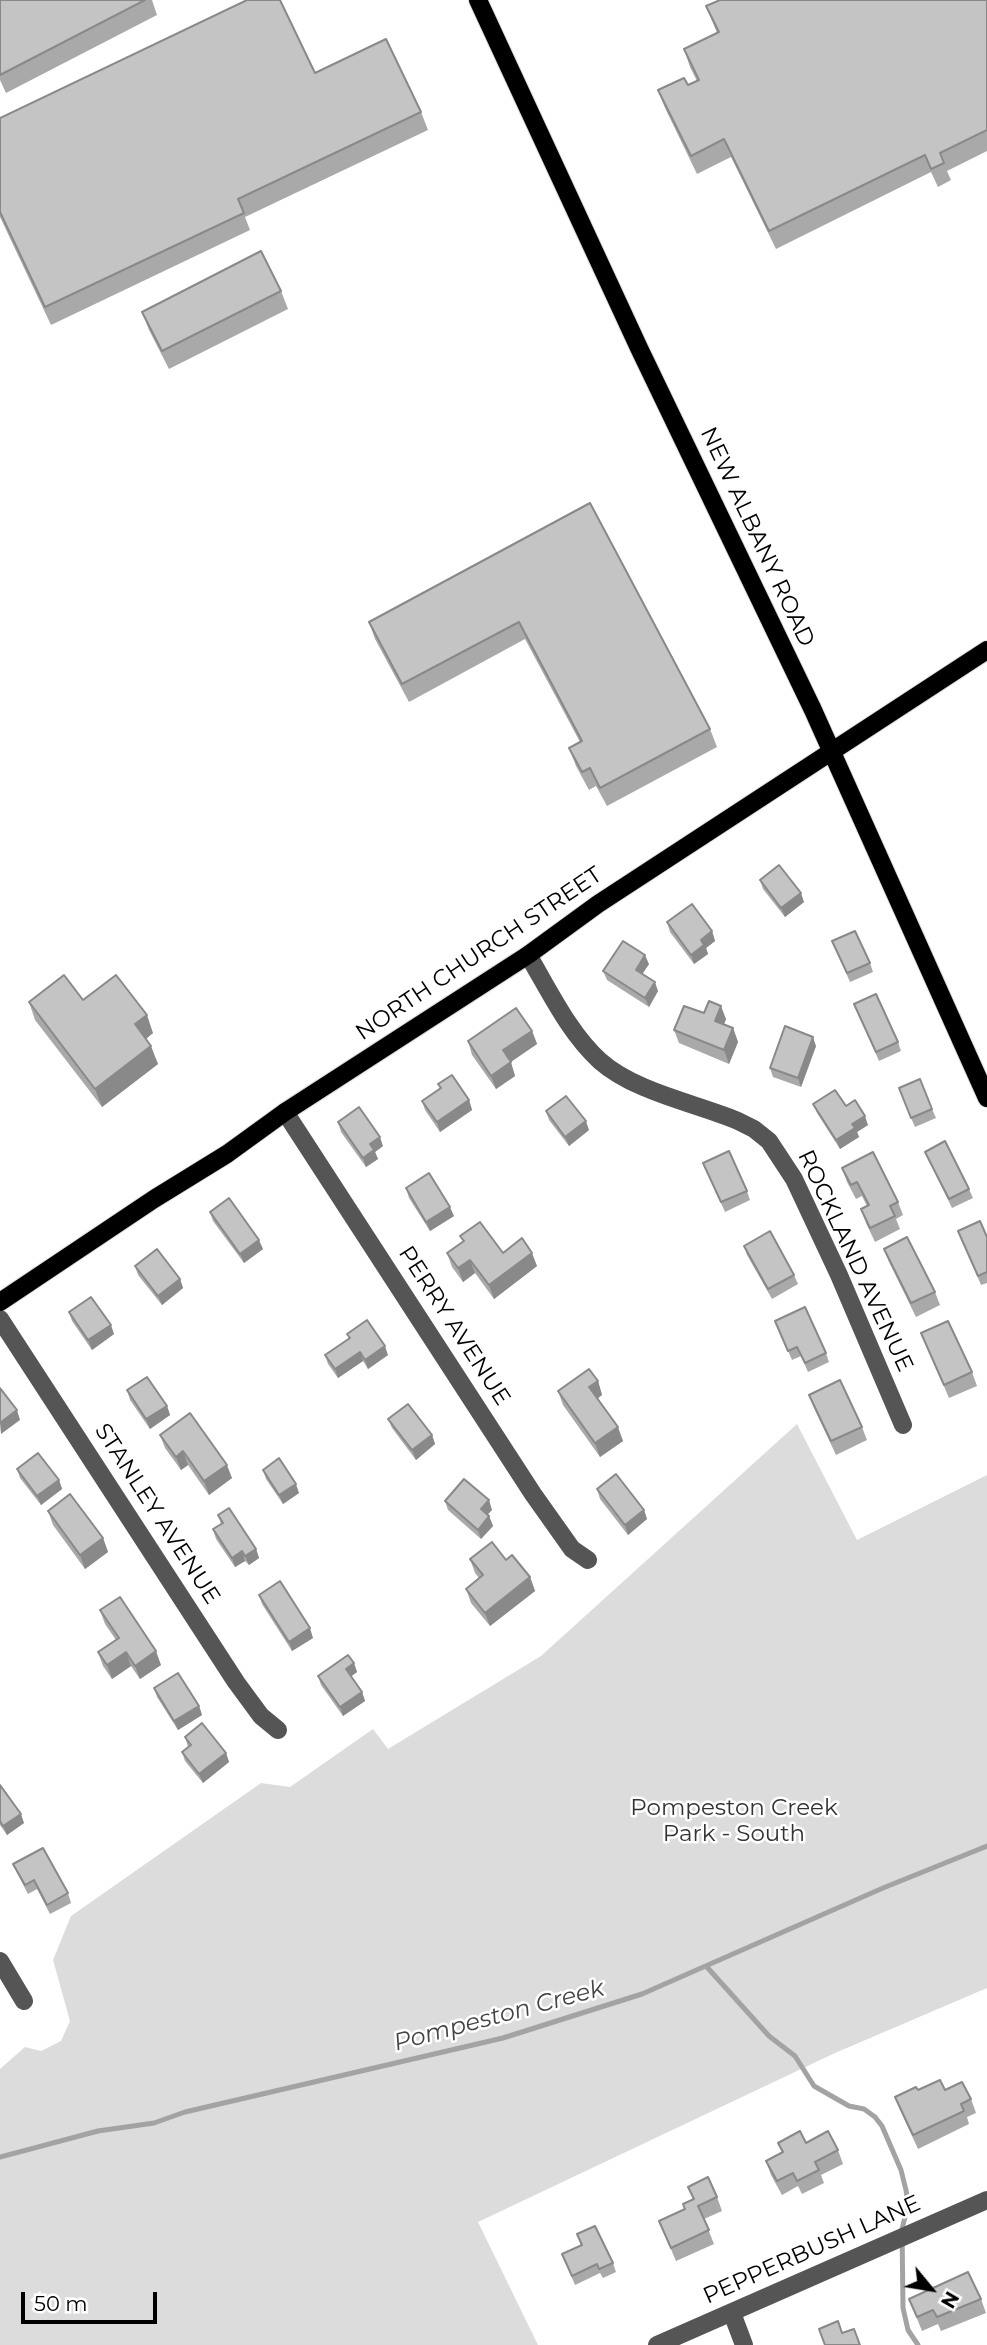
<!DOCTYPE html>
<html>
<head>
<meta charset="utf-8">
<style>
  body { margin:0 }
  #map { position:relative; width:987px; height:2345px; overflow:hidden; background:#fff; font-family:Montserrat,sans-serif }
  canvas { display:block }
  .north { position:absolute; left:896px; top:2254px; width:70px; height:70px; -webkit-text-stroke:5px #fff; paint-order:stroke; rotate:120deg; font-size:19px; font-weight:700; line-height:28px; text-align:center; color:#000 }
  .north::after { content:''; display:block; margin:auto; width:24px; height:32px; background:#000; clip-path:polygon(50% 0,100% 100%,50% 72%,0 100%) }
  .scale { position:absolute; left:21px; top:2292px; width:136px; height:32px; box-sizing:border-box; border:4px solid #000; border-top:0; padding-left:9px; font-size:21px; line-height:24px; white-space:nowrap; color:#000; -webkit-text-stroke:5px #fff; paint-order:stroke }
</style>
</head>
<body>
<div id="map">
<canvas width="987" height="2345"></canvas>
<div class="north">N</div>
<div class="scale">50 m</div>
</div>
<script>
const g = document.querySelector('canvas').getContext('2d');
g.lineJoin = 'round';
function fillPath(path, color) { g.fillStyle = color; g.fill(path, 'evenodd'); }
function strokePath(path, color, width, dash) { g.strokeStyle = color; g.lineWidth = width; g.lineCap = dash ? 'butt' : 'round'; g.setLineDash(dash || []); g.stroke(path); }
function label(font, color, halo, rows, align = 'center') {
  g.font = font + ' Montserrat,sans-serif'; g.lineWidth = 5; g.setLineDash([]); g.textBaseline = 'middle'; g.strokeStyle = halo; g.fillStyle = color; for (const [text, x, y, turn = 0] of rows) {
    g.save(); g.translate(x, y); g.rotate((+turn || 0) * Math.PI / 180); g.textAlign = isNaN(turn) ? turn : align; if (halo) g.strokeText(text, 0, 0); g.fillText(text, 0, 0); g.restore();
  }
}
fillPath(new Path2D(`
  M797 1424 857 1540 987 1475V1988L835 2053 478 2222 538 2345H0V2069L25 2047 41 2051 61 2041 70 2021 53 1960 71 1916 261 1783 290 1787 373 1729 388 1749 541 1656Z`), '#dcdcdc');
strokePath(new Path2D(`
  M706 1966 769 2036 795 2056 814 2086 849 2106 864 2109 875 2117 882 2126 901 2170 906 2190 908 2205 902 2229 903 2308 908 2330 918 2345
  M0 2157 98 2131 154 2123 185 2112 503 2038 642 1994 883 1888 987 1846`), '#a3a3a3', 5);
const major = new Path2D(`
  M478 0 639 348 813 710 987 1098
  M0 1302 154 1199 227 1154 285 1112 528 955 598 904 987 650`);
strokePath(major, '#dbdbdb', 20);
strokePath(new Path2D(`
  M528 955C549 990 569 1033 600 1061 635 1092 695 1103 738 1121L754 1129 769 1141 794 1179 839 1275 903 1425
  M285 1112 533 1494 572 1549 588 1560
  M0 1319 236 1682 261 1716 278 1730
  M0 1961 24 2001
  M732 2313 744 2345
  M657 2345 987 2200`), '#555', 18);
strokePath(major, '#000', 18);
fillPath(new Path2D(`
  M0 0H152L157 15 6 93 0 80Z
  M987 0V151L947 171 951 180 938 187 931 172 776 249 731 157 697 174 665 108 658 90 688 85 697 81 690 67 684 49 717 33 706 6Z
  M315 73 421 112 428 130 245 217 250 230 51 325 0 217V118Z
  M281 291 288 309 169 369 149 330 142 312Z
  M590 503 710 729 717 747 607 806 596 786 589 790 576 766 569 748 580 742 525 639 409 702 375 639 369 622Z
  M760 880 804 902 785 917 763 889Z
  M667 922 712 931 715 941 706 948 708 954 694 964 670 932Z
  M832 941 870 963 873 972 850 982Z
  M649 964 642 974 658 991 649 1007 607 980 603 971Z
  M83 1000 153 1033 146 1039 158 1064 102 1107 35 1020 29 1002Z
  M854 1004 898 1042 901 1051 879 1061Z
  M704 1013 726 1019 724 1024 733 1028 738 1042 729 1064 679 1043 674 1030Z
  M532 1031 537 1044 510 1062 515 1076 496 1089 472 1055 468 1041Z
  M816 1046 801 1087 773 1077 770 1068Z
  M438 1084 469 1100 472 1110 440 1132 425 1110 422 1101 440 1088Z
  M902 1097 932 1109 936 1118 915 1127Z
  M813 1104 868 1125 857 1132 859 1137 840 1149 817 1113Z
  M546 1111 589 1130 569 1146 549 1120Z
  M338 1122 383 1146 375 1152 378 1159 366 1167 341 1132Z
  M925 1152 969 1189 973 1198 952 1208 929 1161Z
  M703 1163 747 1191 750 1200 725 1212Z
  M842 1168 898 1202 903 1215 896 1219 900 1229 875 1242 866 1223 861 1209 867 1206 862 1196 856 1199 847 1182Z
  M406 1188 454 1216 430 1231 409 1198Z
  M210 1212 263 1249 244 1263 213 1221Z
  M958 1231 987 1237V1283L981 1285Z
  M460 1236 503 1253 537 1266 494 1299 475 1273 463 1282 452 1267 447 1253 463 1242Z
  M744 1246 794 1275 798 1284 772 1299 747 1255Z
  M884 1249 935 1292 940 1305 916 1317 889 1262Z
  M135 1266 180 1279 183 1288 162 1305 138 1275Z
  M69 1312 114 1334 92 1350 72 1321Z
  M775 1321 826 1353 829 1362 808 1372 801 1356 792 1360Z
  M921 1333 972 1372 977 1386 949 1398Z
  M347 1334 388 1355 368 1369 363 1361 338 1378 328 1364 325 1355 349 1339Z
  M598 1381 602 1395 597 1399 623 1441 600 1457 563 1405 558 1391Z
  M127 1390 167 1406 170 1415 150 1429 130 1400Z
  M809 1395 862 1427 867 1440 836 1455 814 1408Z
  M388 1419 432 1435 435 1444 416 1460 392 1428Z
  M160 1435 232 1478 209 1495 188 1465 181 1470 165 1448Z
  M17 1469 59 1480 62 1489 41 1505 20 1478Z
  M263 1470 299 1493 283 1504 266 1479Z
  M597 1489 644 1510 647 1519 628 1535 600 1499Z
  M445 1501 492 1510 487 1515 489 1516 493 1526 481 1539 448 1510Z
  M48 1511 103 1538 108 1552 85 1569 53 1525Z
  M218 1515 256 1549 259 1558 249 1565 245 1561 235 1567 216 1539 213 1529 221 1524Z
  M470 1559 506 1560 530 1577 535 1591 490 1626 471 1603 466 1589 479 1578 475 1573Z
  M259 1595 313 1638 292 1651 262 1604Z
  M100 1610 161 1665 140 1679 131 1666 112 1679 103 1666 98 1652 116 1640 105 1624Z
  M354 1663 357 1672 351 1676 362 1692 365 1701 343 1716 321 1685 318 1676Z
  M154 1688 199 1706 202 1715 178 1730 157 1697Z
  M185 1737 226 1753 229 1762 203 1783 185 1761 182 1752 188 1747Z
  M0 1785 24 1823 7 1835 0 1825Z
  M13 1864 68 1893 71 1903 50 1914 37 1889 28 1894 17 1873Z
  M918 2090H945L971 2099 976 2113 967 2117 969 2124 918 2149 900 2110 895 2097Z
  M778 2143H806L838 2150 843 2164 821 2175 824 2183 802 2194 798 2186 782 2195 771 2175 766 2161 782 2153Z
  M688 2187 717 2197 722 2211 704 2219 714 2244 676 2261 659 2221 684 2209 693 2199Z
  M577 2234 613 2263 616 2272 603 2278 600 2273 575 2285 562 2254 581 2245Z
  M909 2299H981L986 2313 941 2331 938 2324 922 2331Z`), '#a9a9a9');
fillPath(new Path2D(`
  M801 893 804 902 785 917 781 908Z
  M712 931 715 941 706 948 708 954 694 964 691 955 701 940Z
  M645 955 649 964 639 979 636 970Z
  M655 982 658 991 649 1007 645 998Z
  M721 1006 726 1019 720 1035 715 1021Z
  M147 1015 153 1033 142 1042 135 1024Z
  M733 1028 738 1042 729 1064 724 1050Z
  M532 1031 537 1044 508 1064 503 1050Z
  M813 1037 816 1046 801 1087 798 1078Z
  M151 1046 158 1064 102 1107 95 1089Z
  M511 1062 515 1076 496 1089 491 1076Z
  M469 1100 472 1110 440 1132 437 1122Z
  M865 1116 868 1125 857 1132 859 1137 840 1149 836 1140 852 1124Z
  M586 1121 589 1130 569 1146 565 1137Z
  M380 1137 383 1146 375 1152 378 1159 366 1167 363 1158 370 1144Z
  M450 1207 454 1216 430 1231 426 1222Z
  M259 1240 263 1249 244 1263 240 1254Z
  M532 1253 537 1266 494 1299 489 1285Z
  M470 1260 475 1273 463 1282 458 1268Z
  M180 1279 183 1288 162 1305 158 1296Z
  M111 1325 114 1334 92 1350 88 1340Z
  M385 1346 388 1355 368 1369 365 1360Z
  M360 1352 363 1361 338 1378 335 1369Z
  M598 1381 602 1395 594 1401 589 1387Z
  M167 1406 170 1415 150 1429 146 1419Z
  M17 1410 20 1420 1 1434 0 1423Z
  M618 1427 623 1441 600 1457 595 1443Z
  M432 1435 435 1444 416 1460 412 1450Z
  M183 1451 188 1465 181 1470 176 1457Z
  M227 1465 232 1478 209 1495 204 1481Z
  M59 1480 62 1489 41 1505 37 1496Z
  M296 1484 299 1493 283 1504 279 1495Z
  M489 1500 492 1510 484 1518 481 1509Z
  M644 1510 647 1519 628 1535 625 1525Z
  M489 1516 493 1526 481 1539 478 1530Z
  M103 1538 108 1552 85 1569 80 1555Z
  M256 1549 259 1558 249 1565 245 1556Z
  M242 1551 245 1561 235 1567 232 1558Z
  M530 1577 535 1591 490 1626 485 1613Z
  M310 1628 313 1638 292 1651 289 1642Z
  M156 1651 161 1665 140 1679 135 1666Z
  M126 1652 131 1666 112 1679 107 1665Z
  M354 1663 357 1672 349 1678 346 1669Z
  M362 1692 365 1701 343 1716 340 1707Z
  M199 1706 202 1715 178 1730 174 1721Z
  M226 1753 229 1762 203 1783 199 1774Z
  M21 1814 24 1823 7 1835 3 1826Z`), '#898989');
const building = new Path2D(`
  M0 0H145L0 75Z
  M247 0H280L315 73 386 39 421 112 238 199 244 213 45 307 0 212V118Z
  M720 0H987V130L940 153 944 163 931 169 925 155 769 231 724 139 691 156 658 90 684 78 688 85 699 80 684 49 719 32 706 6Z
  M261 251 281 291 162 351 142 312Z
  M590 503 710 729 600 788 590 768 582 772 569 748 582 741 519 622 402 684 369 622Z
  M779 865 801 893 781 908 760 880Z
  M692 904 712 931 701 940 704 945 691 955 667 922Z
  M855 931 870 963 847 973 832 941Z
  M623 941 645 955 636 970 655 982 645 998 603 971Z
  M64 975 83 1000 116 975 147 1015 135 1024 151 1046 95 1089 29 1002Z
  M876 994 898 1042 876 1052 854 1004Z
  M709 1001 721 1006 715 1021 733 1028 724 1050 674 1030 684 1006 704 1013Z
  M516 1008 532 1031 503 1050 511 1062 491 1076 468 1041Z
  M785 1026 813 1037 798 1078 770 1068Z
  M452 1075 469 1100 437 1122 422 1101 441 1088 438 1084Z
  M920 1079 932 1109 911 1118 899 1088Z
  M835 1090 846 1106 855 1100 865 1116 852 1124 855 1128 836 1140 813 1104Z
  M566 1096 586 1121 565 1137 546 1111Z
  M359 1107 380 1137 370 1144 374 1150 363 1158 338 1122Z
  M945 1141 969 1189 949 1199 925 1152Z
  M729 1151 747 1191 721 1202 703 1163Z
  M873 1152 898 1202 890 1206 895 1216 870 1228 861 1209 869 1205 857 1182 851 1185 842 1168Z
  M429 1173 450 1207 426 1222 406 1188Z
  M229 1198 259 1240 240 1254 210 1212Z
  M980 1221 987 1237V1272L978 1276 958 1231Z
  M480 1222 503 1253 522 1238 532 1253 489 1285 470 1260 458 1268 447 1253 464 1241 460 1236Z
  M770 1231 794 1275 768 1289 744 1246Z
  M907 1237 935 1292 911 1303 884 1249Z
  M157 1249 180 1279 158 1296 135 1266Z
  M91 1297 111 1325 88 1340 69 1312Z
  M805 1307 826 1353 805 1363 797 1347 788 1351 775 1321Z
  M367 1320 385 1346 365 1360 360 1352 335 1369 325 1355 350 1338 347 1334Z
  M948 1321 972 1372 944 1385 921 1333Z
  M589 1369 598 1381 589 1387 618 1427 595 1443 558 1391Z
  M147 1377 167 1406 146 1419 127 1390Z
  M840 1380 862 1427 831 1441 809 1395Z
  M0 1388 17 1410 0 1423Z
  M408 1404 432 1435 412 1450 388 1419Z
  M190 1413 227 1465 204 1481 183 1451 176 1457 160 1435Z
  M38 1453 59 1480 37 1496 17 1469Z
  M279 1458 296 1484 279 1495 263 1470Z
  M616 1474 644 1510 625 1525 597 1489Z
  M464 1479 489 1500 481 1509 489 1516 478 1530 445 1501Z
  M70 1494 103 1538 80 1555 48 1511Z
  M229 1508 256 1549 245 1556 242 1551 232 1558 213 1529 223 1523 218 1515Z
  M492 1542 506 1560 512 1555 530 1577 485 1613 466 1589 483 1575 470 1559Z
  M280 1581 310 1628 289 1642 259 1595Z
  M120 1597 156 1651 135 1666 126 1652 107 1665 98 1652 119 1638 100 1610Z
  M348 1655 354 1663 346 1669 362 1692 340 1707 318 1676Z
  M178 1673 199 1706 174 1721 154 1688Z
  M202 1723 226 1753 199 1774 182 1752 191 1745 185 1737Z
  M0 1785 21 1814 3 1826 0 1821Z
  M43 1848 68 1893 47 1905 34 1880 25 1885 13 1864Z
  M940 2080 945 2090 962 2082 971 2099 961 2104 964 2111 913 2135 895 2097 916 2087 918 2090Z
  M800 2131 806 2143 828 2131 838 2150 815 2162 819 2170 797 2181 793 2173 777 2181 766 2161 783 2152 778 2143Z
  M708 2177 717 2197 698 2206 709 2230 671 2248 659 2221 685 2209 683 2204 694 2199 688 2187Z
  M595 2226 613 2263 599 2269 597 2264 572 2276 562 2254 582 2245 577 2234Z
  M968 2272 981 2299 937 2317 933 2310 917 2317 909 2299Z
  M838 2321 842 2333 854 2329 860 2345H825L819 2329Z`);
fillPath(building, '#c4c4c4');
strokePath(building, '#898989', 2);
label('23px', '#000', '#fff', [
  ["NEW ALBANY ROAD",757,537,65],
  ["NORTH CHURCH STREET",479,954,-34],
  ["ROCKLAND AVENUE",855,1261,65],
  ["PERRY AVENUE",454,1326,57],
  ["STANLEY AVENUE",157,1514,57],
  ["PEPPERBUSH LANE",812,2250,-24]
]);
label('23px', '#333', '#fff', [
  ["Pompeston Creek",734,1808],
  ["Park - South",734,1834]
]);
label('italic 24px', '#444', '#fff', [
  ["Pompeston Creek",499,2016,-15]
]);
</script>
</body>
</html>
